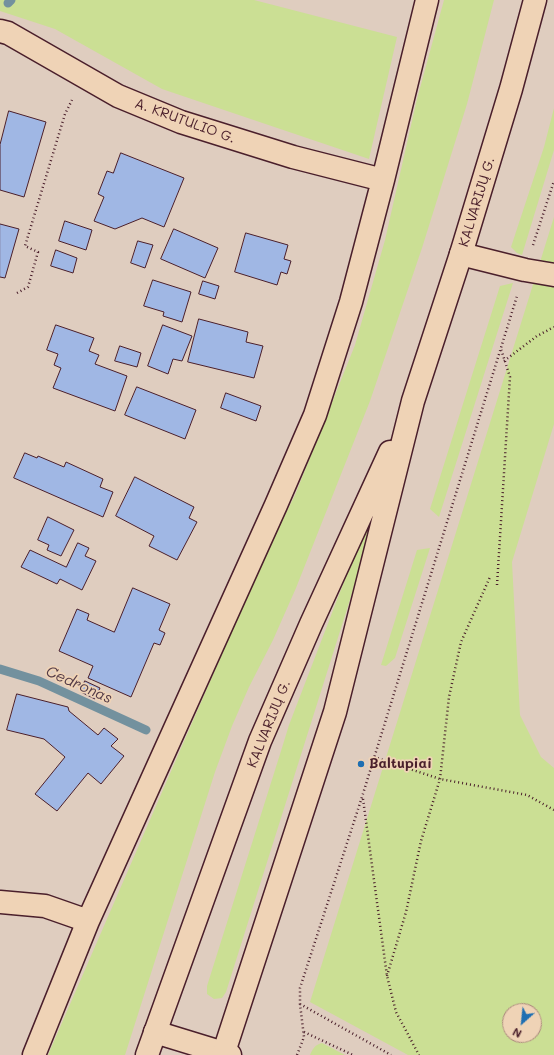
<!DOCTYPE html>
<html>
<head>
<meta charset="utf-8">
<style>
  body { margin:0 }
  #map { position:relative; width:554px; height:1055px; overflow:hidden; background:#dfcdbf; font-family:Mali,sans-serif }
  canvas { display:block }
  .north { position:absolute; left:502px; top:1003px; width:40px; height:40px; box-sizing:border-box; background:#efd3b6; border:1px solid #ad8b7e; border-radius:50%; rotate:207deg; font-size:11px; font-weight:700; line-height:16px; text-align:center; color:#4a1f2b }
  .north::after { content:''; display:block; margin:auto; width:14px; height:18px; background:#1f6fb2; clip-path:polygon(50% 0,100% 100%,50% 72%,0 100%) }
</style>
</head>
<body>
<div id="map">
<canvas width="554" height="1055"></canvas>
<div class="north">N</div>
</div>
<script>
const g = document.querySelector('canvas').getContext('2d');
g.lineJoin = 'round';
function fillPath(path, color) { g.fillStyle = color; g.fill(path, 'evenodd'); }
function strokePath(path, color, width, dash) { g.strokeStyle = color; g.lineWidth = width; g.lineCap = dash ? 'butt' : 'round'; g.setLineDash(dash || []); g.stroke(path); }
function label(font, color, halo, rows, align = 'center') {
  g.font = font + ' Mali,sans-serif'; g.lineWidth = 3.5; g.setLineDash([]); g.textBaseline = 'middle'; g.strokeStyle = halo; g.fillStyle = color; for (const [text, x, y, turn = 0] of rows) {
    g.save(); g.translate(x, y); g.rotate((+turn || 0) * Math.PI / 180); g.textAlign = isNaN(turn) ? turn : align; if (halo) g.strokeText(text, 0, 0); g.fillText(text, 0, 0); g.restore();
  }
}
fillPath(new Path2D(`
  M0 0H254L397 37 369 159 162 89 55 29 0 11Z
  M444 0H494L467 104 422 248 370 401 296 588 273 640 249 687 232 726 215 772 125 1055H48L267 550 295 495 355 345 385 240 417 99Z
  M554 108V150L522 255 517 253 511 247 544 147Z
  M554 217V424L512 562 520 715 541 757 554 768V1055H408L310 1002ZM510 1011H534V1035H510Z
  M513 283 439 517 430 509 500 286Z
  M369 525 372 530 226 992 222 998 214 999 207 994V986L281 751 289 725 365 527Z
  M430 548 395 658 386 666 381 665 417 550Z
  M322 1043 345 1055H310C313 1048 315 1045 322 1043Z`), '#cbdf94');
strokePath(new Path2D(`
  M8 3 11 0
  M0 669 39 681 146 730`), '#73919e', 9);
const building = new Path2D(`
  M9 111 46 122 24 197 0 190V145Z
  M121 153 184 178 164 227 142 218 115 229 94 221 104 197 98 194 107 171 113 173Z
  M65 221 92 230 86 250 59 241Z
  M0 224 19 229 5 278 0 277Z
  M174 229 218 248 205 278 161 259Z
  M246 233 288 245 284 259 291 261 287 274 281 272 277 285 235 272Z
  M138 241 153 245 145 268 131 263Z
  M56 250 77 258 73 273 51 266Z
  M153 280 191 292 182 322 163 316 164 312 144 306Z
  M203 281 219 286 215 299 199 294Z
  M199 319 248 332 246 342 263 346 254 378 188 362Z
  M56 325 94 338 89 351 99 355 95 364 127 376 115 411 53 388 61 368 54 365 58 354 47 350Z
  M163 325 192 336 182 361 173 359 168 374 148 366Z
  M120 346 141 353 137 367 115 361Z
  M137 387 196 410 185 439 125 415Z
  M226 393 261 406 256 421 221 408Z
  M25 453 37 458 38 456 64 467 66 462 103 479 100 487 113 492 103 517 14 478Z
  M135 477 194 507 189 518 197 522 177 560 149 546 154 536 116 516Z
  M48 517 74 530 61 556 47 550 49 545 38 540Z
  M78 543 89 548 85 556 96 561 82 590 60 579 57 584 21 567 30 550 66 567Z
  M133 588 170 604 159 630 165 633 160 645 154 643 131 697 88 678 93 666 59 651 77 609 89 614 87 620 114 632Z
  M85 681 100 688 95 699 81 692Z
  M17 694 68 707 69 711 98 735 104 728 118 739 111 746 124 756 101 784 88 773 57 811 35 794 65 757 44 739 7 730Z`);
fillPath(building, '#a0b7e4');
strokePath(building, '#4a1f2b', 1);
const street = new Path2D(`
  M0 31 8 33 118 96 181 122 293 157 383 180
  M461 254 525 270 554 275
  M0 902 45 906 88 921
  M34 1055 88 921 276 505 315 415 351 302 383 180 427 0`);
const secondary = new Path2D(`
  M155 1032 230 1055`);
const primary = new Path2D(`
  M147 1055 260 741 311 624 390 452
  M223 1055 335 712 413 401 461 254 511 89 535 0`);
strokePath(street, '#4a1f2b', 25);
strokePath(secondary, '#4a1f2b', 25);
strokePath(primary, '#4a1f2b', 25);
strokePath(new Path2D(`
  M533 245 554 181
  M17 293 28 287 38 252 25 246 65 114 72 100
  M504 361 537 336 554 327
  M497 585 510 377 501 349
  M374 757 440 779 527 795 554 810
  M363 799 387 976 396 1012 419 1055
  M387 976 406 912 421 841 440 779 449 697 461 642 490 577
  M300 1004 391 1055
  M304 1032 353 1055
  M297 1055 304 1037 300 1004V988L362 797 517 296`), '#4a1f2b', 2.5, [1, 3]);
strokePath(street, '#efd3b6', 22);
strokePath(secondary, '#efd3b6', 22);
strokePath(primary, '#efd3b6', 22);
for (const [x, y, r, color] of [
  [361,764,4,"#1f6fb2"]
]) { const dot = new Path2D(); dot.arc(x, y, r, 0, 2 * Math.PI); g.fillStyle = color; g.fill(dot); strokePath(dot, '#efd3b6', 1.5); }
label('14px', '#4a1f2b', '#efd3b6', [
  ["A. KRUTULIO G.",185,121,20],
  ["KALVARIJŲ G.",477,202,-73],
  ["KALVARIJŲ G.",269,724,-68]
]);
label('bold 14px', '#4a1f2b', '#efd3b6', [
  ["Baltupiai",369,764]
], 'left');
label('italic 15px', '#543c48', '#efd3b6', [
  ["Cedronas",79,685,24]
]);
</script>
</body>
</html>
